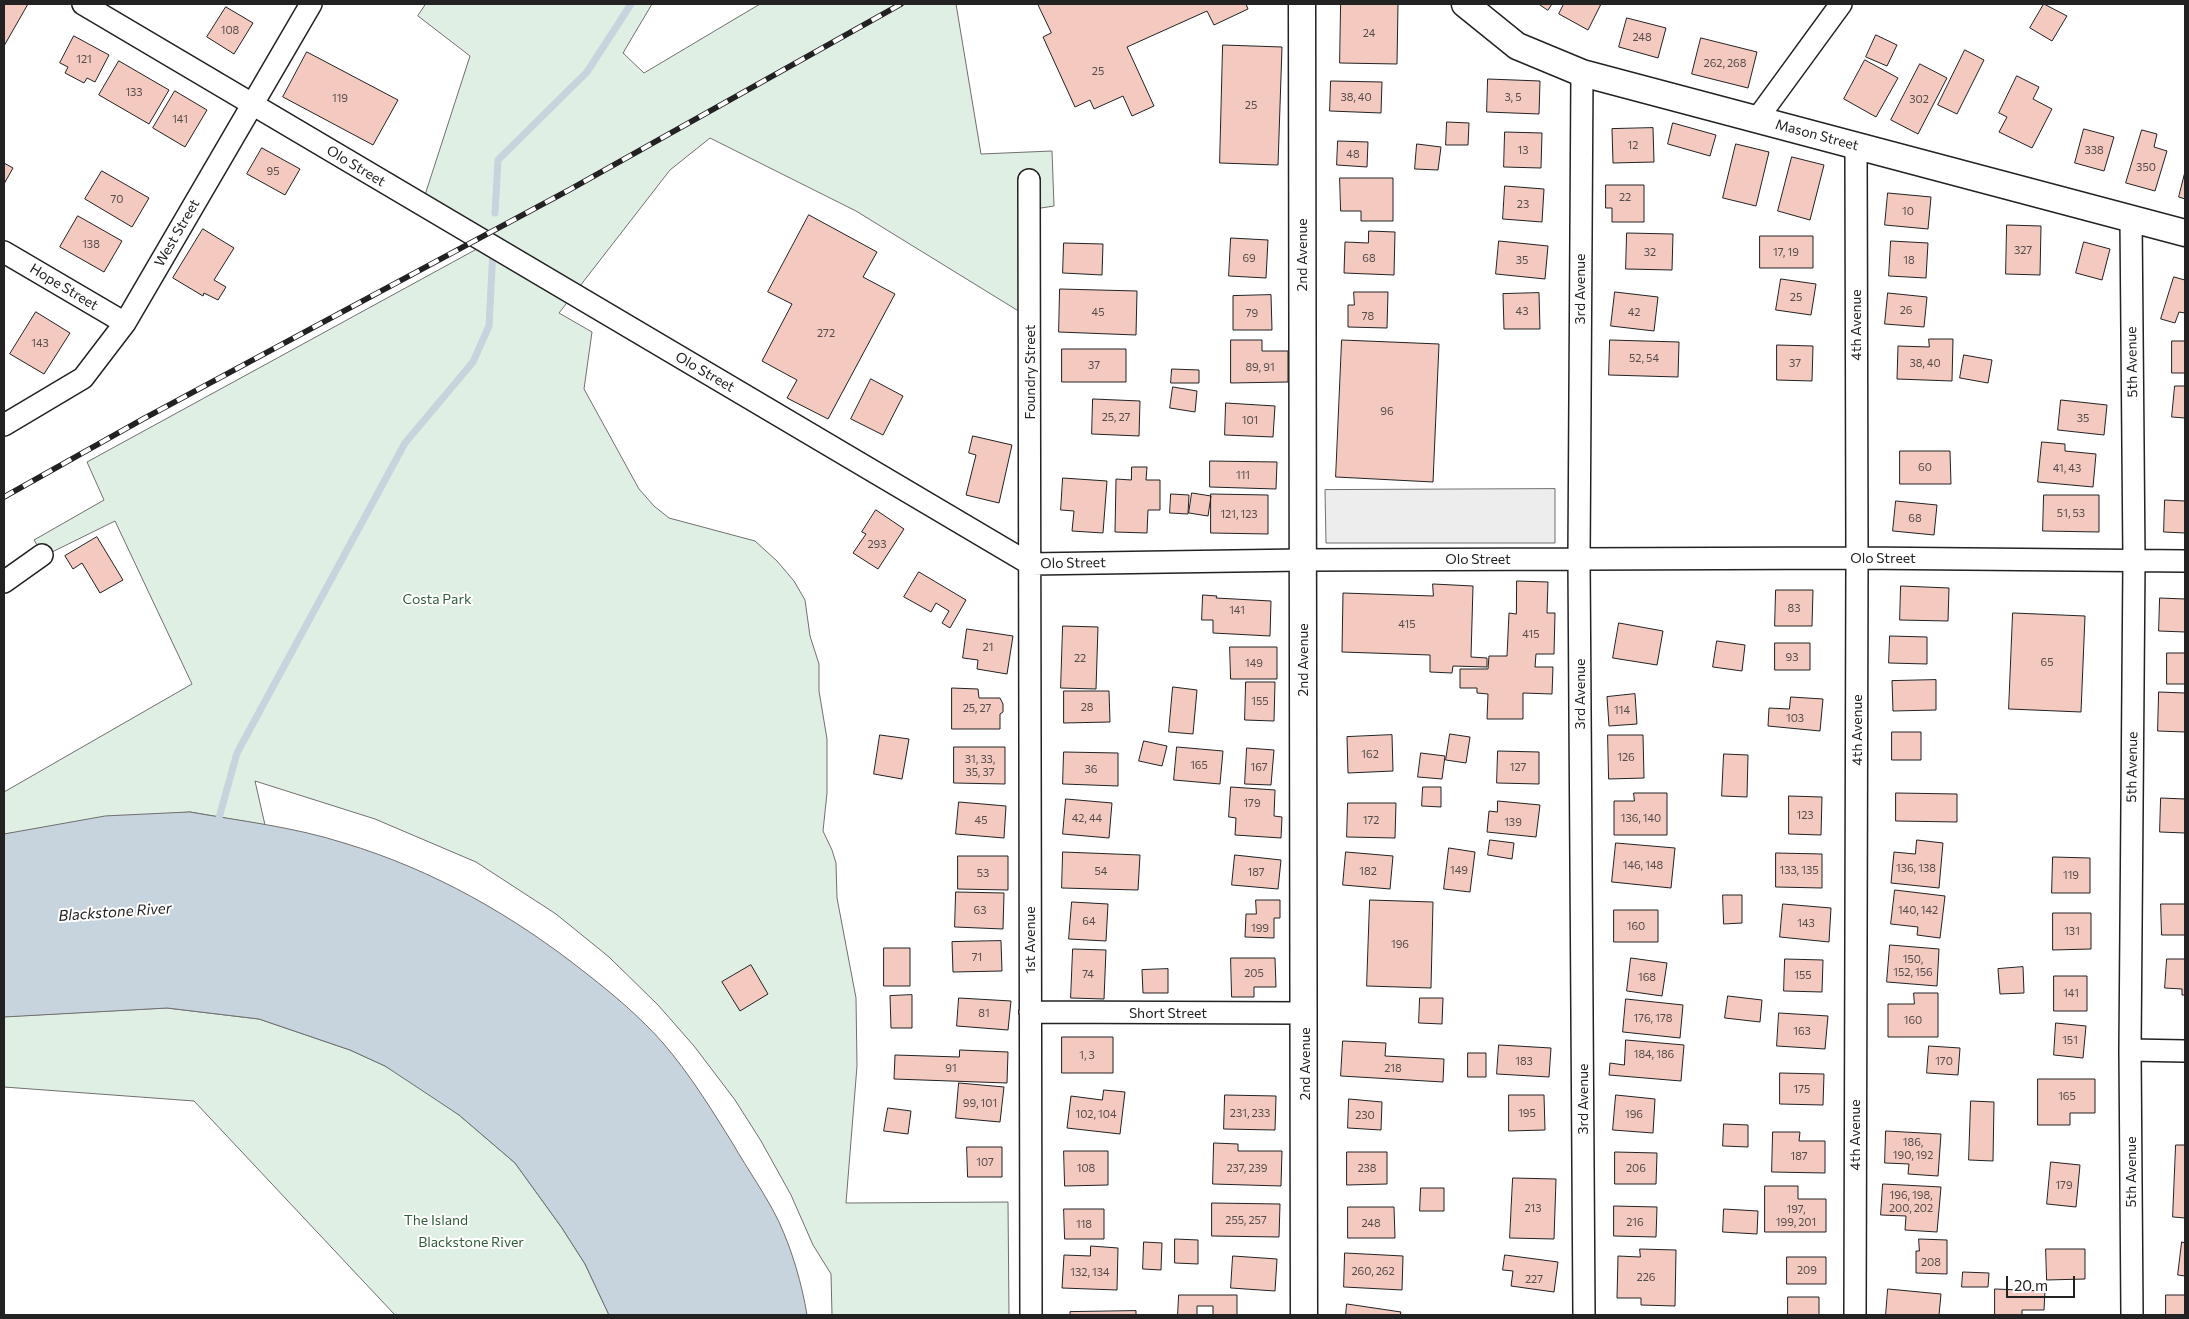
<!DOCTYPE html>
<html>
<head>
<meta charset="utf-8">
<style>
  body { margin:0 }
  #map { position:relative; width:2189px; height:1319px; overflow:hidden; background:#fff; font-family:Commissioner,sans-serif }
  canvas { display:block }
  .frame { position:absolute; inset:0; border:5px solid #222; pointer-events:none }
  .scale { position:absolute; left:2006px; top:1276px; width:69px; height:22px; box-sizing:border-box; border:2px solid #222; border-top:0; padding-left:6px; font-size:15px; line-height:18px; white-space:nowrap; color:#222; -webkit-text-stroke:4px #fff; paint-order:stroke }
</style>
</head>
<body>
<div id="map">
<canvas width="2189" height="1319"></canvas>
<div class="frame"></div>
<div class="scale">20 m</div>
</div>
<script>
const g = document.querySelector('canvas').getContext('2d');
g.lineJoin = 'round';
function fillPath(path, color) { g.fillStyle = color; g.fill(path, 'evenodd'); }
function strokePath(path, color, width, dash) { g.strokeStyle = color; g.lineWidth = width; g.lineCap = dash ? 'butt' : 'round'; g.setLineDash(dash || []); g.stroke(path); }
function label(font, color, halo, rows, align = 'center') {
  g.font = font + ' Commissioner,sans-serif'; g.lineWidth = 4; g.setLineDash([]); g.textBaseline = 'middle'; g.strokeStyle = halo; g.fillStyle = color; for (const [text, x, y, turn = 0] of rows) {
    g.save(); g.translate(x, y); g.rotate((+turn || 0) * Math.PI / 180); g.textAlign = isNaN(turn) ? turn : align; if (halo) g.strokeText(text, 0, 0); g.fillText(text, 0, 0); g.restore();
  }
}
const green = new Path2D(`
  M426 4H652L623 53 644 73 760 4H956L981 154 1052 151 1054 206 1028 210 1025 315 856 211 710 138 670 170 559 313 592 332 584 389 639 489 654 506 669 518 755 541 777 561 794 581 805 600 810 636 819 664V691L827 739V793L823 831 832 850 836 863 837 898 856 998 857 1066 846 1203 1008 1202 1009 1315H832L831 1274 813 1245 791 1195 761 1141 735 1100 694 1046 658 1005 609 957 556 914 476 862 375 819 255 781 265 825 190 812 4 834V792L192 684 115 521 44 556 34 540 104 500 87 462 495 239 424 198 470 56 418 16Z
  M167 1008 259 1019 350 1050 385 1066 423 1089 459 1115 515 1163 562 1228 585 1264 609 1315H395L194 1101 4 1087V1017Z`);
fillPath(green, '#e0efe3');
strokePath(green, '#6f6f6f', 1);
const parking = new Path2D(`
  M1555 489V543H1326L1325 490Z`);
fillPath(parking, '#ededed');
strokePath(parking, '#6f6f6f', 1);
const water = new Path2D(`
  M190 812C241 821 294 827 344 843 434 870 514 916 587 974 614 995 640 1017 663 1043 689 1073 712 1110 733 1144 748 1170 766 1195 779 1222 792 1250 802 1284 807 1315H609L585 1264 562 1228 515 1163 459 1115 385 1066 350 1050 259 1019 167 1008 4 1017V834L105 816Z`);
fillPath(water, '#c7d3dd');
strokePath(water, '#6f6f6f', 1);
strokePath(new Path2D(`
  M495 213 498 160 587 72 631 4
  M217 825 237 753 405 443 473 362 489 326 493 249`), '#c7d3dd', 7);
const building = new Path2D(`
  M4 4H28L4 46Z
  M1038 4H1246L1248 9 1214 25 1207 11 1127 47 1154 106 1132 116 1123 96 1094 109 1090 100 1075 107 1043 37 1051 33Z
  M1341 4H1398L1397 64 1340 63Z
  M1539 4H1552L1548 10Z
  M1564 4H1601L1588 30 1559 14Z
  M2044 4 2067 16 2052 41 2030 28Z
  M226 7 253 23 234 54 207 37Z
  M1627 18 1666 28 1658 58 1619 47Z
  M1876 35 1897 45 1887 66 1866 57Z
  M74 36 109 55 95 82 87 78 84 83 65 73 68 67 60 63Z
  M1701 38 1757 52 1748 88 1692 74Z
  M1223 45 1282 47 1278 165 1220 163Z
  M1965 50 1984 60 1957 114 1938 105Z
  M307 52 398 100 373 145 283 97Z
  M1865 60 1898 78 1876 117 1844 99Z
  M119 61 169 90 149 124 99 95Z
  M1920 64 1947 78 1918 134 1891 120Z
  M2017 76 2039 87 2033 99 2052 109 2032 148 1999 132 2007 117 1999 113Z
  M1488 79 1540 81 1539 114 1487 112Z
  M1331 81 1382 82 1381 113 1330 111Z
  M175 91 207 110 185 147 153 128Z
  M1447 122 1469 123 1468 145H1446Z
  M1673 123 1716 135 1710 156 1668 144Z
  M1653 128 1654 162 1613 163 1612 129Z
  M2084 129 2114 137 2104 171 2075 163Z
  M2142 130 2157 134 2154 147 2167 151 2155 191 2126 183Z
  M1505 132 1542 133 1541 168 1504 167Z
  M1338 141 1368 142 1367 167 1337 165Z
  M1417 144 1441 147 1438 170 1415 169Z
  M1736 144 1769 152 1756 206 1723 198Z
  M262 148 300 169 285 195 247 174Z
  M1792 157 1824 165 1810 220 1778 211Z
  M4 163 13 168 4 184Z
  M102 171 149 198 132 227 85 199Z
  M2185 172V199L2179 197Z
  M1340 178H1393V221H1361V211H1341Z
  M1606 185H1644V222H1612V208H1606Z
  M1505 186 1544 189 1542 222 1503 219Z
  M1888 193 1931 197 1928 229 1885 225Z
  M809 215 877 252 863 277 895 294 828 419 787 398 797 380 762 361 792 304 768 292Z
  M78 216 122 241 104 272 60 247Z
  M2007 225 2041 226 2040 275 2006 274Z
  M203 229 234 248 214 280 226 287 218 300 204 293 203 296 173 278Z
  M1369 231 1395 232 1394 275 1344 273 1345 242 1368 243Z
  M1627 233 1673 234 1672 270 1626 269Z
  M1760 236H1813V268H1760Z
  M1231 238 1268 240 1266 278 1229 276Z
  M1499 241 1548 246 1545 279 1496 274Z
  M1891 241 1928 243 1926 278 1889 276Z
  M2084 242 2110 249 2102 280 2076 273Z
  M1064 243 1103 244 1102 275 1063 273Z
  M2174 277 2185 280V313L2179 312 2175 323 2161 319Z
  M1781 279 1816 284 1811 315 1776 310Z
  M1060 289 1137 291 1136 335 1059 332Z
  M1354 292H1388L1387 328 1348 327V305H1354Z
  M1615 292 1658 297 1654 331 1611 326Z
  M1539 293 1540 329H1504L1503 294Z
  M1888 293 1927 297 1924 327 1885 324Z
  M1271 295 1272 330H1233V296Z
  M36 312 70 333 44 374 10 354Z
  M1929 339H1953L1952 381 1897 379 1898 346 1929 347Z
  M1231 340H1262V351H1288V382L1231 383Z
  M1342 340 1439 344 1433 482 1336 477Z
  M1610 340 1679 342 1678 377 1609 375Z
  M2172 341H2185V373H2172Z
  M1777 345 1813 346 1812 381 1777 380Z
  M1062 349H1126V382H1062Z
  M1964 355 1992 360 1988 383 1960 378Z
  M1172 369 1199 370V383H1171Z
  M871 379 903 396 883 435 851 419Z
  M2175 386H2185V418L2172 417Z
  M1173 387 1197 391 1195 412 1170 408Z
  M1093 399 1140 401 1139 436 1092 434Z
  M2061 400 2107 405 2104 435 2058 430Z
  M1226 403 1275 406 1273 437 1225 435Z
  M973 436 1012 445 999 503 966 495 976 455 969 453Z
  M2042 442 2065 444V451L2096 454 2093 487 2038 482Z
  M1900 451H1950L1951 484H1900Z
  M1210 461 1277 462 1276 489 1210 487Z
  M1132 467H1147L1146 480H1160V510H1148L1147 533 1115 532 1116 479 1131 480Z
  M1063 478 1107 481 1103 533 1072 531 1074 511 1061 510Z
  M1192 493 1211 496 1208 516 1189 513Z
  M1171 494 1189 495 1188 514 1170 513Z
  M1211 494 1268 495V534L1211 533Z
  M2044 495H2099V532L2043 531Z
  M2165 500 2185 501V533L2164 532Z
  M1896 501 1937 505 1934 535 1893 531Z
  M876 510 904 529 878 569 853 553 866 534 862 532Z
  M97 537 123 580 100 593 82 563 73 569 65 556Z
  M919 572 966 600 950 628 942 623 949 611 936 603 931 612 904 597Z
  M1517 581 1548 582 1547 613H1555L1554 654H1536L1535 667H1553L1552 694 1523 693V719H1487L1488 694 1477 693V688H1460V669H1488L1489 656H1507L1509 613 1516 614Z
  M1433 584 1473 586 1471 657 1487 658V667L1453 666 1452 673 1430 672V655L1342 652 1343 593 1433 596Z
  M1901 586 1949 588 1948 621 1900 620Z
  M1776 590H1813L1812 626H1775Z
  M1203 595 1217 596 1216 598 1271 601 1270 636 1213 633V620H1202Z
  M2160 598 2185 599V632L2159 631Z
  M2013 613 2085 616 2081 712 2009 709Z
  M1619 623 1663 631 1657 665 1613 658Z
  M1063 626 1098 627 1096 689 1061 688Z
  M967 629 1013 636 1007 674 977 669 978 660 963 658Z
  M1890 636 1927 637V664L1889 663Z
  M1717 641 1745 645 1742 671 1713 667Z
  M1775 643H1810V670H1775Z
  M1230 647H1277V679H1231Z
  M2167 653H2185V684H2167Z
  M1936 680V710L1893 711 1892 681Z
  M1246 682H1275L1274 721 1245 720Z
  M1173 687 1197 690 1193 734 1169 732Z
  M952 688 978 689 979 698H1000L1003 704V712L1000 714V729H952Z
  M1064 691H1109L1110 722 1064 723Z
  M2159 692 2185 693V732L2158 731Z
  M1635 694 1637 724 1609 726 1607 697Z
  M1791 697 1823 699 1820 731 1768 726 1769 708 1789 709Z
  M1892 732H1921V760H1892Z
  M1450 734 1470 737 1466 763 1446 760Z
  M880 735 909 739 902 779 874 774Z
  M1392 735 1393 771 1348 773 1347 737Z
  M1608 735H1643L1644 778 1609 779Z
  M1144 741 1167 746 1162 766 1139 761Z
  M954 747H1005V784L954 783Z
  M1177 747 1223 751 1220 784 1174 780Z
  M1247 748 1274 750 1271 785 1245 784Z
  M1498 751 1539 752V784L1497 783Z
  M1064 752 1118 753V786L1063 784Z
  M1421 753 1445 756 1442 779 1418 777Z
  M1724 754 1748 755 1747 797 1722 796Z
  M1231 787 1275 790 1274 816 1282 817 1281 838 1235 835 1236 818 1229 817Z
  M1423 787H1441V807L1422 806Z
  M1634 793H1667V835H1614V801H1634Z
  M1896 793 1957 794V822L1896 821Z
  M1789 796 1822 797 1821 835 1789 834Z
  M2161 798 2185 799V833L2160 832Z
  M1066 799 1112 803 1109 838 1063 834Z
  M1498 801 1540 805 1536 837 1487 832 1489 811 1497 812Z
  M959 802 1006 806 1004 838 956 834Z
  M1348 803H1396L1395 838 1347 837Z
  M1490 840 1514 843 1512 859 1488 855Z
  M1917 840 1943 843 1939 888 1891 883 1894 852 1915 854Z
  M1616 843 1675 848 1671 888 1612 882Z
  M1449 848 1475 852 1470 892 1444 889Z
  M1063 852 1140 855 1138 890 1062 888Z
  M1346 852 1393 856 1390 889 1343 885Z
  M1776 853 1822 854V888L1776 887Z
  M1235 855 1281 860 1278 889 1232 885Z
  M958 856H1008V890L958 889Z
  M2053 857 2090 858V893H2052Z
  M1895 890 1945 896 1940 938 1917 935 1918 927 1891 924Z
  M956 892 1004 893 1003 929 955 927Z
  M1723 895H1742V923L1724 924Z
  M1256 900H1280V918H1274V938L1245 937 1246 914H1256Z
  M1370 900 1433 902 1431 988 1367 986Z
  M1072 902 1108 904 1106 941 1069 939Z
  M1783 904 1831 908 1829 942 1780 937Z
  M2161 904H2185V935H2162Z
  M1614 910H1658V942H1614Z
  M2053 913H2091V949L2053 950Z
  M1001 941 1002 971 953 972 952 942Z
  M1890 945 1939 949 1937 986 1887 982Z
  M884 948H910V986H884Z
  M1073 949 1106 950 1104 999 1071 998Z
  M1231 958H1275L1276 987H1254V997H1232Z
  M1631 958 1667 963 1662 996 1627 991Z
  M1785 959 1823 960 1822 992 1784 991Z
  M2167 959H2185V995H2182V989L2165 988Z
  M751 965 768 994 740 1011 722 982Z
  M2023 967 2024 993 2000 994 1998 969Z
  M1168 969V993H1143L1142 970Z
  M2054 976H2087V1011H2054Z
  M1914 993H1938V1037H1888V1004H1914Z
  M912 995V1028H891L890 996Z
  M1728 996 1762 1000 1760 1022 1725 1018Z
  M959 998 1011 1001 1008 1030 957 1026Z
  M1420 998H1443L1442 1024 1419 1023Z
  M1626 999 1683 1005 1680 1038 1623 1032Z
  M1779 1013 1828 1016 1825 1049 1777 1046Z
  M2056 1023 2086 1026 2083 1058 2054 1055Z
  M1062 1037H1113V1073H1062Z
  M1626 1040 1684 1045 1681 1081 1609 1075 1610 1063 1624 1065Z
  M1343 1041 1386 1043 1385 1056 1444 1059 1443 1082 1341 1076Z
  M1499 1045 1551 1048 1549 1077 1497 1074Z
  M1929 1046 1960 1048 1958 1075 1927 1073Z
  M960 1050 1008 1052 1007 1083 894 1079 895 1055 959 1057Z
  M1468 1053H1486V1077H1468Z
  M1780 1073 1824 1074 1823 1105 1780 1104Z
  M2038 1079H2095V1113H2070V1125H2038Z
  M959 1083 1004 1087 1000 1122 956 1118Z
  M1104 1090 1125 1092 1120 1134 1067 1128 1071 1096 1102 1100Z
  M1225 1095 1276 1096 1275 1130 1224 1129Z
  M1509 1095H1544L1545 1130 1509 1131Z
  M1616 1095 1655 1099 1653 1133 1613 1130Z
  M1349 1099 1382 1102 1381 1130 1348 1128Z
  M1971 1101 1994 1102 1993 1161 1969 1160Z
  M888 1108 911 1111 908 1134 884 1131Z
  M1724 1124 1748 1125V1147L1723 1146Z
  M1886 1131 1941 1134 1938 1176 1908 1174 1909 1164 1885 1163Z
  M1773 1132H1800L1799 1141H1825V1173L1772 1172Z
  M1214 1143 1238 1144V1151H1282L1281 1186 1213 1184Z
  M2176 1145H2185V1218L2173 1217Z
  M967 1147H1002V1177H968Z
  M1064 1151H1108V1185L1065 1186Z
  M1347 1152H1387V1184L1347 1185Z
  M1615 1152 1657 1153 1656 1184H1615Z
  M2051 1162 2080 1165 2076 1207 2047 1204Z
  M1513 1178 1556 1179 1554 1239 1510 1238Z
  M1883 1184 1941 1187 1937 1232 1905 1230 1906 1216 1881 1215Z
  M1765 1186H1798V1199H1826V1232H1765Z
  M1421 1188H1444V1211H1420Z
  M1212 1203 1280 1204 1279 1237 1212 1236Z
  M1614 1206 1657 1207 1656 1237 1614 1236Z
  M1348 1207H1394L1395 1238H1348Z
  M1064 1209H1104V1239H1065Z
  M1724 1209 1758 1211 1757 1234 1723 1232Z
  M1175 1239 1198 1240V1264L1175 1263Z
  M1919 1239 1947 1240V1274L1916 1273V1251H1919Z
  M1144 1242 1162 1243 1161 1270 1143 1269Z
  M2182 1242 2185 1243V1276L2178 1275Z
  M1091 1246 1118 1248 1117 1290 1062 1288 1064 1255 1090 1256Z
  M1640 1249 1676 1250 1675 1306 1641 1305V1298H1617L1618 1256 1640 1257Z
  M2046 1249H2085V1279L2047 1280Z
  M1345 1253 1403 1256 1402 1290 1344 1287Z
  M1505 1255 1558 1262 1554 1292 1511 1286 1513 1271 1503 1270Z
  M1233 1256 1277 1259 1275 1291 1231 1288Z
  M1787 1257H1826V1284H1787Z
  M1963 1272 1989 1273 1988 1287H1962Z
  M1888 1289 1941 1294 1939 1315H1886Z
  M1995 1289 2045 1291 2044 1310H2022V1315H1995Z
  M1179 1295H1237V1315H1213V1306H1197V1315H1178Z
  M2166 1295H2185V1315H2166Z
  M1788 1297H1819V1315H1788Z
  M1347 1304 1401 1312 1400 1315H1346Z
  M1136 1311V1315H1070V1312Z`);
fillPath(building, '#f3c9c0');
strokePath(building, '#222', 1);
const minor = new Path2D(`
  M83 4 1030 564 1302 560 1857 558 2185 561
  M1582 73 1579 559 1584 1315
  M1757 119 1841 4
  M1029 180 1031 1315
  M2131 218 2134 561 2130 1050 2132 1315
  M4 252 125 323
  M4 425 83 378 125 323 311 4
  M4 582 42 555
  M1030 1012 1305 1013
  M2130 1050 2185 1051
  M1855 1315 1857 558 1856 146`);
const tertiary = new Path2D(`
  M1302 4 1304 1315
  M1465 4 1517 46 1582 73 2185 233`);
strokePath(minor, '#222', 24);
strokePath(tertiary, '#222', 29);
strokePath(minor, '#fff', 21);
strokePath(tertiary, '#fff', 26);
const rail = new Path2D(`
  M4 497 143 419 569 190 901 4`);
strokePath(rail, '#222', 5.5);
strokePath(rail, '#fff', 4, [11]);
label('11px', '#564c4a', null, [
  ["108",230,30],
  ["24",1369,33],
  ["248",1642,37],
  ["121",84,59],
  ["262, 268",1725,63],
  ["25",1098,71],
  ["133",134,92],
  ["38, 40",1356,97],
  ["3, 5",1513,97],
  ["119",340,98],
  ["302",1919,99],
  ["25",1251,105],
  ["141",180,119],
  ["12",1633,145],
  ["13",1523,150],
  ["338",2094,150],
  ["48",1353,154],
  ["350",2146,167],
  ["95",273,171],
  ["22",1625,197],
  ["70",117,199],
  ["23",1523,204],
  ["10",1908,211],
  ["138",91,244],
  ["327",2023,250],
  ["32",1650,252],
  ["17, 19",1786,252],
  ["69",1249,258],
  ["68",1369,258],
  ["35",1522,260],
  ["18",1909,260],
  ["25",1796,297],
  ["26",1906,310],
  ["43",1522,311],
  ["45",1098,312],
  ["42",1634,312],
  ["79",1252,313],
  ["78",1368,316],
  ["272",826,333],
  ["143",40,343],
  ["52, 54",1644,358],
  ["37",1795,363],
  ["38, 40",1925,363],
  ["37",1094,365],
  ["89, 91",1260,367],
  ["96",1387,411],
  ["25, 27",1116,417],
  ["35",2083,418],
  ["101",1250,420],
  ["60",1925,467],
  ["41, 43",2067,468],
  ["111",1243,475],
  ["51, 53",2071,513],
  ["121, 123",1239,514],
  ["68",1915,518],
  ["293",877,544],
  ["83",1794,608],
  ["141",1237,610],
  ["415",1407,624],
  ["415",1531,634],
  ["21",988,647],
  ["93",1792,657],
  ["22",1080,658],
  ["65",2047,662],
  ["149",1254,663],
  ["155",1260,701],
  ["28",1087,707],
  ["25, 27",977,708],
  ["114",1622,710],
  ["103",1795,718],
  ["162",1370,754],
  ["126",1626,757],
  ["31, 33,",980,759],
  ["35, 37",980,772],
  ["165",1199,765],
  ["167",1259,767],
  ["127",1518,767],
  ["36",1091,769],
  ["179",1252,803],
  ["123",1805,815],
  ["42, 44",1087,818],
  ["136, 140",1641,818],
  ["45",981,820],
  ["172",1371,820],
  ["139",1513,822],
  ["146, 148",1643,865],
  ["136, 138",1916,868],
  ["149",1459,870],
  ["133, 135",1799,870],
  ["54",1101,871],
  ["182",1368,871],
  ["187",1256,872],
  ["53",983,873],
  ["119",2071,875],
  ["63",980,910],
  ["140, 142",1918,910],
  ["64",1089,921],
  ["143",1806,923],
  ["160",1636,926],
  ["199",1260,928],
  ["131",2072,931],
  ["196",1400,944],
  ["71",977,957],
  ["150,",1913,959],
  ["152, 156",1913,972],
  ["205",1254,973],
  ["74",1088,974],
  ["155",1803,975],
  ["168",1647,977],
  ["141",2071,993],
  ["81",984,1013],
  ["176, 178",1653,1018],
  ["160",1913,1020],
  ["163",1802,1031],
  ["151",2070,1040],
  ["184, 186",1654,1054],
  ["1, 3",1087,1055],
  ["183",1524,1061],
  ["170",1944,1061],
  ["91",951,1068],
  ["218",1393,1068],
  ["175",1802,1089],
  ["165",2067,1096],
  ["99, 101",980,1103],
  ["231, 233",1250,1113],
  ["195",1527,1113],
  ["102, 104",1096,1114],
  ["196",1634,1114],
  ["230",1365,1115],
  ["186,",1913,1142],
  ["190, 192",1913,1155],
  ["187",1799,1156],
  ["107",985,1162],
  ["108",1086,1168],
  ["237, 239",1247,1168],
  ["238",1367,1168],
  ["206",1636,1168],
  ["179",2064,1185],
  ["196, 198,",1911,1195],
  ["200, 202",1911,1208],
  ["213",1533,1208],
  ["197,",1796,1209],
  ["199, 201",1796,1222],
  ["255, 257",1246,1220],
  ["216",1635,1222],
  ["248",1371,1223],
  ["118",1084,1224],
  ["208",1931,1262],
  ["209",1807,1270],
  ["260, 262",1373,1271],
  ["132, 134",1090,1272],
  ["226",1646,1277],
  ["227",1534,1279]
]);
label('14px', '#222', '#fff', [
  ["Mason Street",1817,135,15],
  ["Olo Street",356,166,31],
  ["West Street",177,233,-60],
  ["2nd Avenue",1302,255,-90],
  ["Hope Street",64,287,31],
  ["3rd Avenue",1580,289,-90],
  ["4th Avenue",1856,325,-90],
  ["5th Avenue",2132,362,-91],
  ["Olo Street",705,372,30],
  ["Foundry Street",1030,372,-90],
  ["Olo Street",1883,558],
  ["Olo Street",1478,559],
  ["Olo Street",1073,563,-1],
  ["2nd Avenue",1303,660,-90],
  ["3rd Avenue",1580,694,-90],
  ["4th Avenue",1857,730,-90],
  ["5th Avenue",2132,767,-89],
  ["1st Avenue",1030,940,-90],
  ["Short Street",1168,1013],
  ["2nd Avenue",1305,1064,-90],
  ["3rd Avenue",1583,1099,-90],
  ["4th Avenue",1855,1135,-90],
  ["5th Avenue",2131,1172,-90]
]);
label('14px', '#2f5e38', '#fff', [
  ["Costa Park",437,599],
  ["The Island",436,1220],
  ["Blackstone River",471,1242]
]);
label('italic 15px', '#222', '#fff', [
  ["Blackstone River",115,912,-4]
]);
</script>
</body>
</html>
